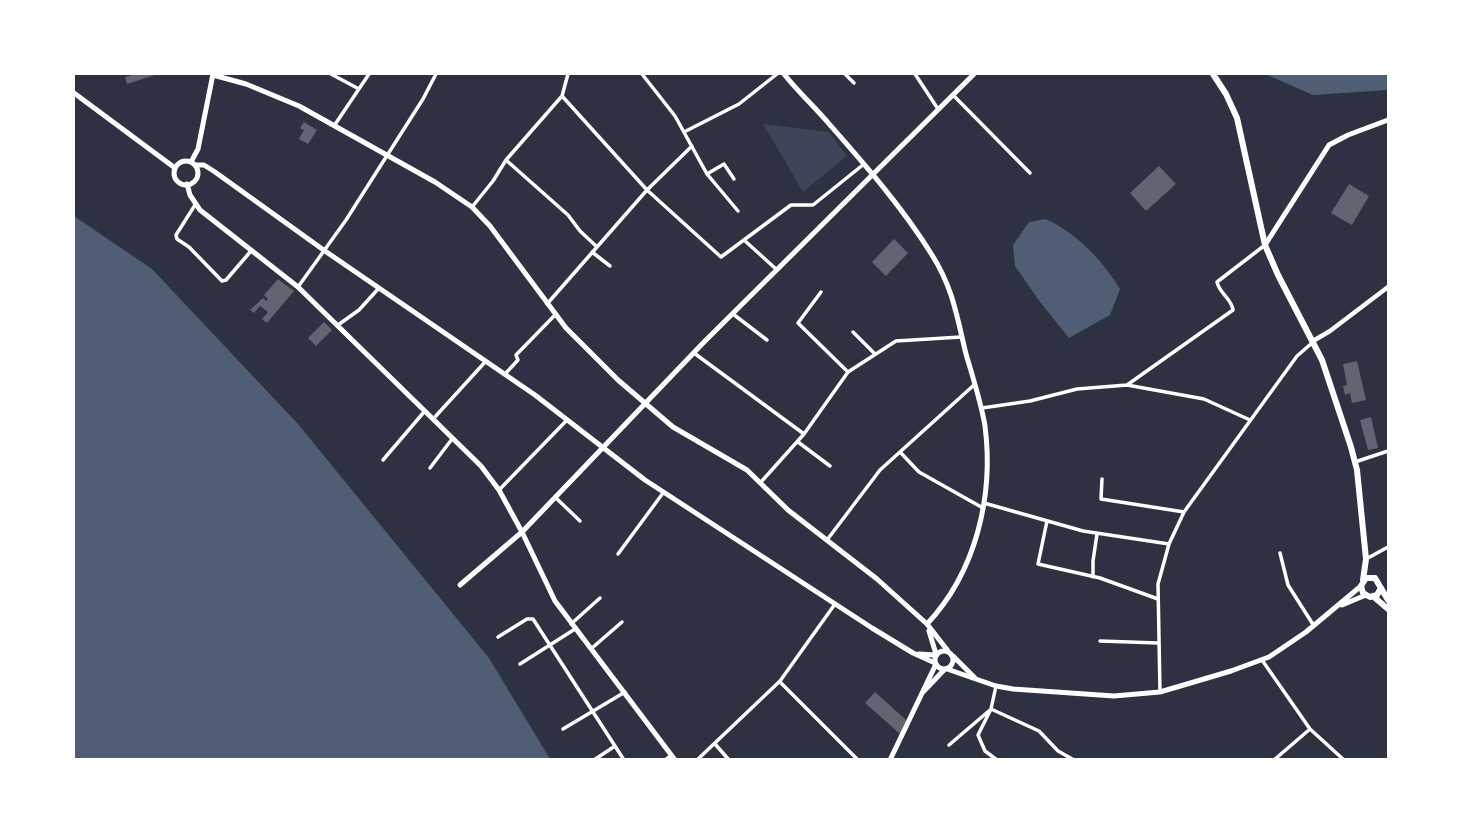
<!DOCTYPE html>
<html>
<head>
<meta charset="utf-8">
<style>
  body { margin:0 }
  #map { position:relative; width:1462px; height:833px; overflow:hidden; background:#2d3142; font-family:"PT Sans Narrow",sans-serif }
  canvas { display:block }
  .frame { position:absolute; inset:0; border:75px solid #fff; pointer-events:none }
</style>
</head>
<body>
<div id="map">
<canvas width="1462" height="833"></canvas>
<div class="frame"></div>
</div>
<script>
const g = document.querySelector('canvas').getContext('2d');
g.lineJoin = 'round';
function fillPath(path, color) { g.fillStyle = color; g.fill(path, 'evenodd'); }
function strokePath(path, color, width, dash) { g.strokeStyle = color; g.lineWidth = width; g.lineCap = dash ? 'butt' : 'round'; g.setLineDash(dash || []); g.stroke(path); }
fillPath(new Path2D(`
  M763 124 829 132 847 156 803 192Z`), '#3c4559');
fillPath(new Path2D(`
  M1265 74H1388V90L1313 95Z
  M74 216 152 269 298 424 489 658 550 759H74Z
  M1045 219C1076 232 1103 261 1120 289L1110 315 1069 338 1040 302 1015 266 1013 245 1029 222Z`), '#4f5d75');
fillPath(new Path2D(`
  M136 74H158L127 84 125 77Z
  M304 122 317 130 308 144 299 139 304 130 300 128Z
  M1159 166 1176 184 1146 211 1130 193Z
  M1349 184 1369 196 1352 225 1331 213Z
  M894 239 908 253 886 276 872 262Z
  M278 279 294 291 267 323 262 319 268 312 260 306 254 313 250 310 263 298 266 301 268 299 264 295Z
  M324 322 332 330 316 346 308 338Z
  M1357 361 1366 400 1352 403 1350 393 1345 395 1343 386 1347 385 1343 364Z
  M1371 417 1378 448 1368 450 1360 420Z
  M875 692 906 720 900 734 865 703Z`), '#626471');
strokePath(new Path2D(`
  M331 74 359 89
  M642 74 675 116 707 174 738 211
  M845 74 854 83
  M915 74 938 109
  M953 95 1030 173
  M562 96 647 190 721 257 791 205H813L864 164
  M334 126 369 74
  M684 132 739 104 777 74
  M506 160 568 215 580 231 596 246
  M707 174 724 164 734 179
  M195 205 176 235 177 239 189 247 222 281 226 280 251 251
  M472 207 493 181 506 160 562 96 568 74
  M744 240 776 269
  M592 252 610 266
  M298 287 346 220 423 99 436 74
  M821 292 798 323 848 372
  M547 304 647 190 692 146
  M733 314 767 340
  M338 325 359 310 379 288
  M853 332 874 353
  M694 353 804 434
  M505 374 518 360 516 355 555 315
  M1127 385 1233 310C1232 299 1219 293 1217 282L1265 245
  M982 408 1030 401 1077 389 1127 385 1204 399 1250 420
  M434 418 486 361
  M798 442 830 466
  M900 452 919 472 983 508
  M383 460 424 412
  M1355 462 1388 451
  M430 468 452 439
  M1102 479 1101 499 1184 512
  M761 482 804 434 848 372 896 341 961 337
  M499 490 567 420
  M556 498 580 521
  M984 503 1083 531 1169 544
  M1047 521 1038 564 1100 578 1158 599
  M827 540 880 470 974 385
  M1280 553 1288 585 1314 626
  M618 554 663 493
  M1368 558 1388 547
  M1093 577V561L1097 534
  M571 624 600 598
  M498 637 527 619H533L624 760
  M1100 641 1158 643
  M592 648 622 622
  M1262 660 1310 729 1344 760
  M520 664 575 629
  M780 682 858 760
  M996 686 991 709 1039 731 1058 751 1074 760
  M1160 692 1158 584 1169 544 1184 512 1297 356 1312 343
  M991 709 978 735 985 751 997 760
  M563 729 625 692
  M715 744 729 760
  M949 745 990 710
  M594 760 615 746
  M665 760 672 755
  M697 760 780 681 835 604
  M1274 760 1310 729`), '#fff', 3.5);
strokePath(new Path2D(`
  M1313 341 1330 331 1388 287`), '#fff', 4.5);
strokePath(new Path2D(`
  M213 75 246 84 299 106 435 182 472 207 490 226 566 328 618 380 673 427 747 470 788 510 877 579 927 624
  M195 165H204L215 172 325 251 535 395 645 480 872 628 913 653 935 663
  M460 585 522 532 705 341 974 74
  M919 654 935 655`), '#fff', 5);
strokePath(new Path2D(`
  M784 74C798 92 815 107 830 125 866 166 903 208 932 255 953 288 957 317 966 354 973 378 981 402 985 426 994 496 976 572 927 624
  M74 93 175 168
  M174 173a12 12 0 1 1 24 0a12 12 0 1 1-24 0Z
  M191 162 198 149 213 74
  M187 184 190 195 200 210 298 287 481 466 499 490 522 532 555 601 675 760
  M1265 245 1329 145 1348 135 1388 120
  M1342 605 1366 595
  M927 624 948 651
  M929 631 936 654
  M935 660a9 9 0 1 1 18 0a9 9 0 1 1-18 0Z
  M953 656 975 678
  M947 669 996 686 1013 689 1114 696 1160 692 1231 671 1269 657 1306 632 1361 586
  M923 692 945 669
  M890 760 936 664`), '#fff', 5);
strokePath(new Path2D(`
  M1213 74 1226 94 1237 118 1265 245 1278 275 1322 360 1351 447 1357 470 1366 559 1363 580
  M1381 588 1377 595 1370 597 1363 593 1361 586 1366 578H1375L1388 600
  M1374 597 1388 609`), '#fff', 6);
</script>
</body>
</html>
